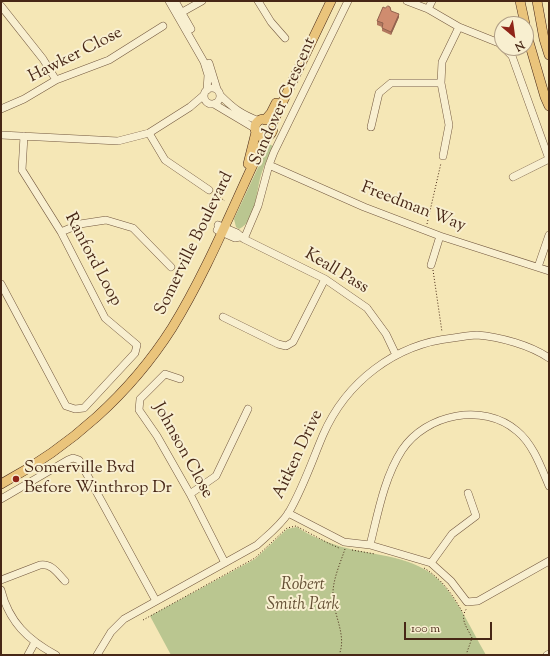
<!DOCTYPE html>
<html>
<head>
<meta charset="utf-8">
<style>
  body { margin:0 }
  #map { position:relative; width:550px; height:656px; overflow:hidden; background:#f5e7b6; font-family:"Sorts Mill Goudy",serif }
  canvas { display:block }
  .frame { position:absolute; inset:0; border:2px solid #472716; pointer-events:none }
  .north { position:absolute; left:494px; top:16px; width:40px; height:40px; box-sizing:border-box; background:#f8efd0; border:1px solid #b19f86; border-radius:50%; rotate:151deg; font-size:11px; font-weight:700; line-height:16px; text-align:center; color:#472716 }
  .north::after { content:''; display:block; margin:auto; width:14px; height:18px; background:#8f2418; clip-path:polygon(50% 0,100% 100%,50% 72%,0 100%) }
  .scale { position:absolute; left:404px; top:622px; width:88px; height:18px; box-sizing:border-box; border:2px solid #472716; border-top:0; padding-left:5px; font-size:12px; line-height:14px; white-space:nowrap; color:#472716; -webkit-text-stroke:3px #f8efd0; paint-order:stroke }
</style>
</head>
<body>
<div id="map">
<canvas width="550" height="656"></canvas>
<div class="frame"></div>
<div class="north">N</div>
<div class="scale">100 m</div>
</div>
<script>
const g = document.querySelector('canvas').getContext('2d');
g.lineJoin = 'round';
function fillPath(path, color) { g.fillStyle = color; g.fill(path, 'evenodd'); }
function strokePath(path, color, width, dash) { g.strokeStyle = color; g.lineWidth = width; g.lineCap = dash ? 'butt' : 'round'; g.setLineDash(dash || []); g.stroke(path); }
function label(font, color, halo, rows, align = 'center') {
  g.font = font + ' "Sorts Mill Goudy",serif'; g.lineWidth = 4; g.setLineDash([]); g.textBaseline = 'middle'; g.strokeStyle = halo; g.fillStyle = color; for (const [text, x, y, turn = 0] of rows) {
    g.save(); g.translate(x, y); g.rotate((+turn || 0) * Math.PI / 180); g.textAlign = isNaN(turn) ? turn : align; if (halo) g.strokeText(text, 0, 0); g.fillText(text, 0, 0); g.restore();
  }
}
fillPath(new Path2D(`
  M269 144 273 146C269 155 265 163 262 172 256 188 257 221 239 229L236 227 234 219Z
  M297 527C310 536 326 542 342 547 375 556 415 555 441 582 460 603 472 631 486 655H171L150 616 255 559 287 529Z`), '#bac690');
const minor = new Path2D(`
  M169 1 204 62 208 75 207 90
  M175 1 191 29
  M258 1 271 22 285 38
  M407 1 428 9 459 27 499 43 502 46
  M1 6 43 59 56 80
  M428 9 432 1
  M177 15 202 1
  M504 48 512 56 549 159
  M209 63 217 89
  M204 96a8 8 0 1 1 16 0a8 8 0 1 1-16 0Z
  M220 95C234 109 241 114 259 121
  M214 104 256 129
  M1 109 24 99 56 80 109 60 163 26
  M371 127 379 93 391 83H441
  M149 133 165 160 209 190
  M1 135 118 141 149 133 190 107 204 95
  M443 156 449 125 441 83 442 62 459 27
  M269 165 364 207 440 236 549 271
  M513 177 549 159
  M218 225 237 233 244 239 325 279 367 308 386 334 396 355
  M217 230 235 238 240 237
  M61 232 80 224 106 220 133 228 171 267
  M244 239 258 206 269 165 274 152 348 1
  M431 265 440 236
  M538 267 549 235
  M1 284 66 406 75 409 84 408 135 353 137 345 105 318 61 232 22 170 24 136
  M223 317 278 344 286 346 293 342 325 279
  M180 379 165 374 140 399 139 410 157 436 190 494 225 563
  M190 494 216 476 248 409
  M1 499 68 460 73 458 79 460 156 601
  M288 513 344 542 370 545 431 563 451 581 467 602 478 601 549 561
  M370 545C378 513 384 478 402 450 426 414 483 402 517 431 533 444 541 467 549 486
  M431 563 452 534 476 516 468 493
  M1 580 40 565C52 563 58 574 65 581
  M1 590C9 622 28 640 56 655
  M28 655 35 642
  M97 655 111 632 124 619 257 545C268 535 281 525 289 512 303 488 312 461 323 435 346 382 395 344 453 338 461 337 470 335 477 335 500 337 530 345 549 358
  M547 655 549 654`);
const major = new Path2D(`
  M520 1 525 24
  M537 1 544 39 549 55
  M526 32 545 97 549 106
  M255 128a9 9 0 1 1 18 0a9 9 0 1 1-18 0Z
  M265 120 271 113 276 103
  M272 124 331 1
  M248 164 256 132
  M1 484C70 447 130 394 172 328 209 268 235 201 266 137`);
strokePath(minor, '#72573e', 8);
strokePath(major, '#472716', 10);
strokePath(new Path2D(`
  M215 194 225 201
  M427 224 441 163
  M433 270 442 332
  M352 550 375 554
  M424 568C442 579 453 595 463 613
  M143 620 255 558 287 528 296 526 328 543 339 548
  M339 655C347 636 334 616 333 597 332 581 340 564 345 549
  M466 655 472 638C467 627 459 619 467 608`), '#472716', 1, [1, 2]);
strokePath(minor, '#f8efd0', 7);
strokePath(major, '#eac47b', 9);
fillPath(new Path2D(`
  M385 8 391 11 399 17 391 35 382 31V27L377 25V21Z`), '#b2785f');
fillPath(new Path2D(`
  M399 14V17L391 35V32Z`), '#91624e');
const building = new Path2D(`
  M388 6 390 7 391 11 399 14 391 32 382 28 383 23 377 21 383 7 385 8Z`);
fillPath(building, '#cf8c6f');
strokePath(building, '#91624e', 1);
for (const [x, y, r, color] of [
  [16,479,4,"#8f2418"]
]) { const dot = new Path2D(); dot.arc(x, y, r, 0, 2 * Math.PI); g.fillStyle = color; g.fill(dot); strokePath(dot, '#f8efd0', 1.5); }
label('17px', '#472716', '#f8efd0', [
  ["Hawker Close",76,56,-27],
  ["Sandover Crescent",284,102,-66],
  ["Freedman Way",413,208,21],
  ["Somerville Boulevard",195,244,-64],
  ["Ranford Loop",92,260,62],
  ["Keall Pass",336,272,31],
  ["Johnson Close",182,451,61],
  ["Aitken Drive",299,455,-65]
]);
label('17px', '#472716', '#f8efd0', [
  ["Somerville Bvd",24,469],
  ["Before Winthrop Dr",24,489]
], 'left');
label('italic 17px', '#644f34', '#f8efd0', [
  ["Robert",303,586],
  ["Smith Park",303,606]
]);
</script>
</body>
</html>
